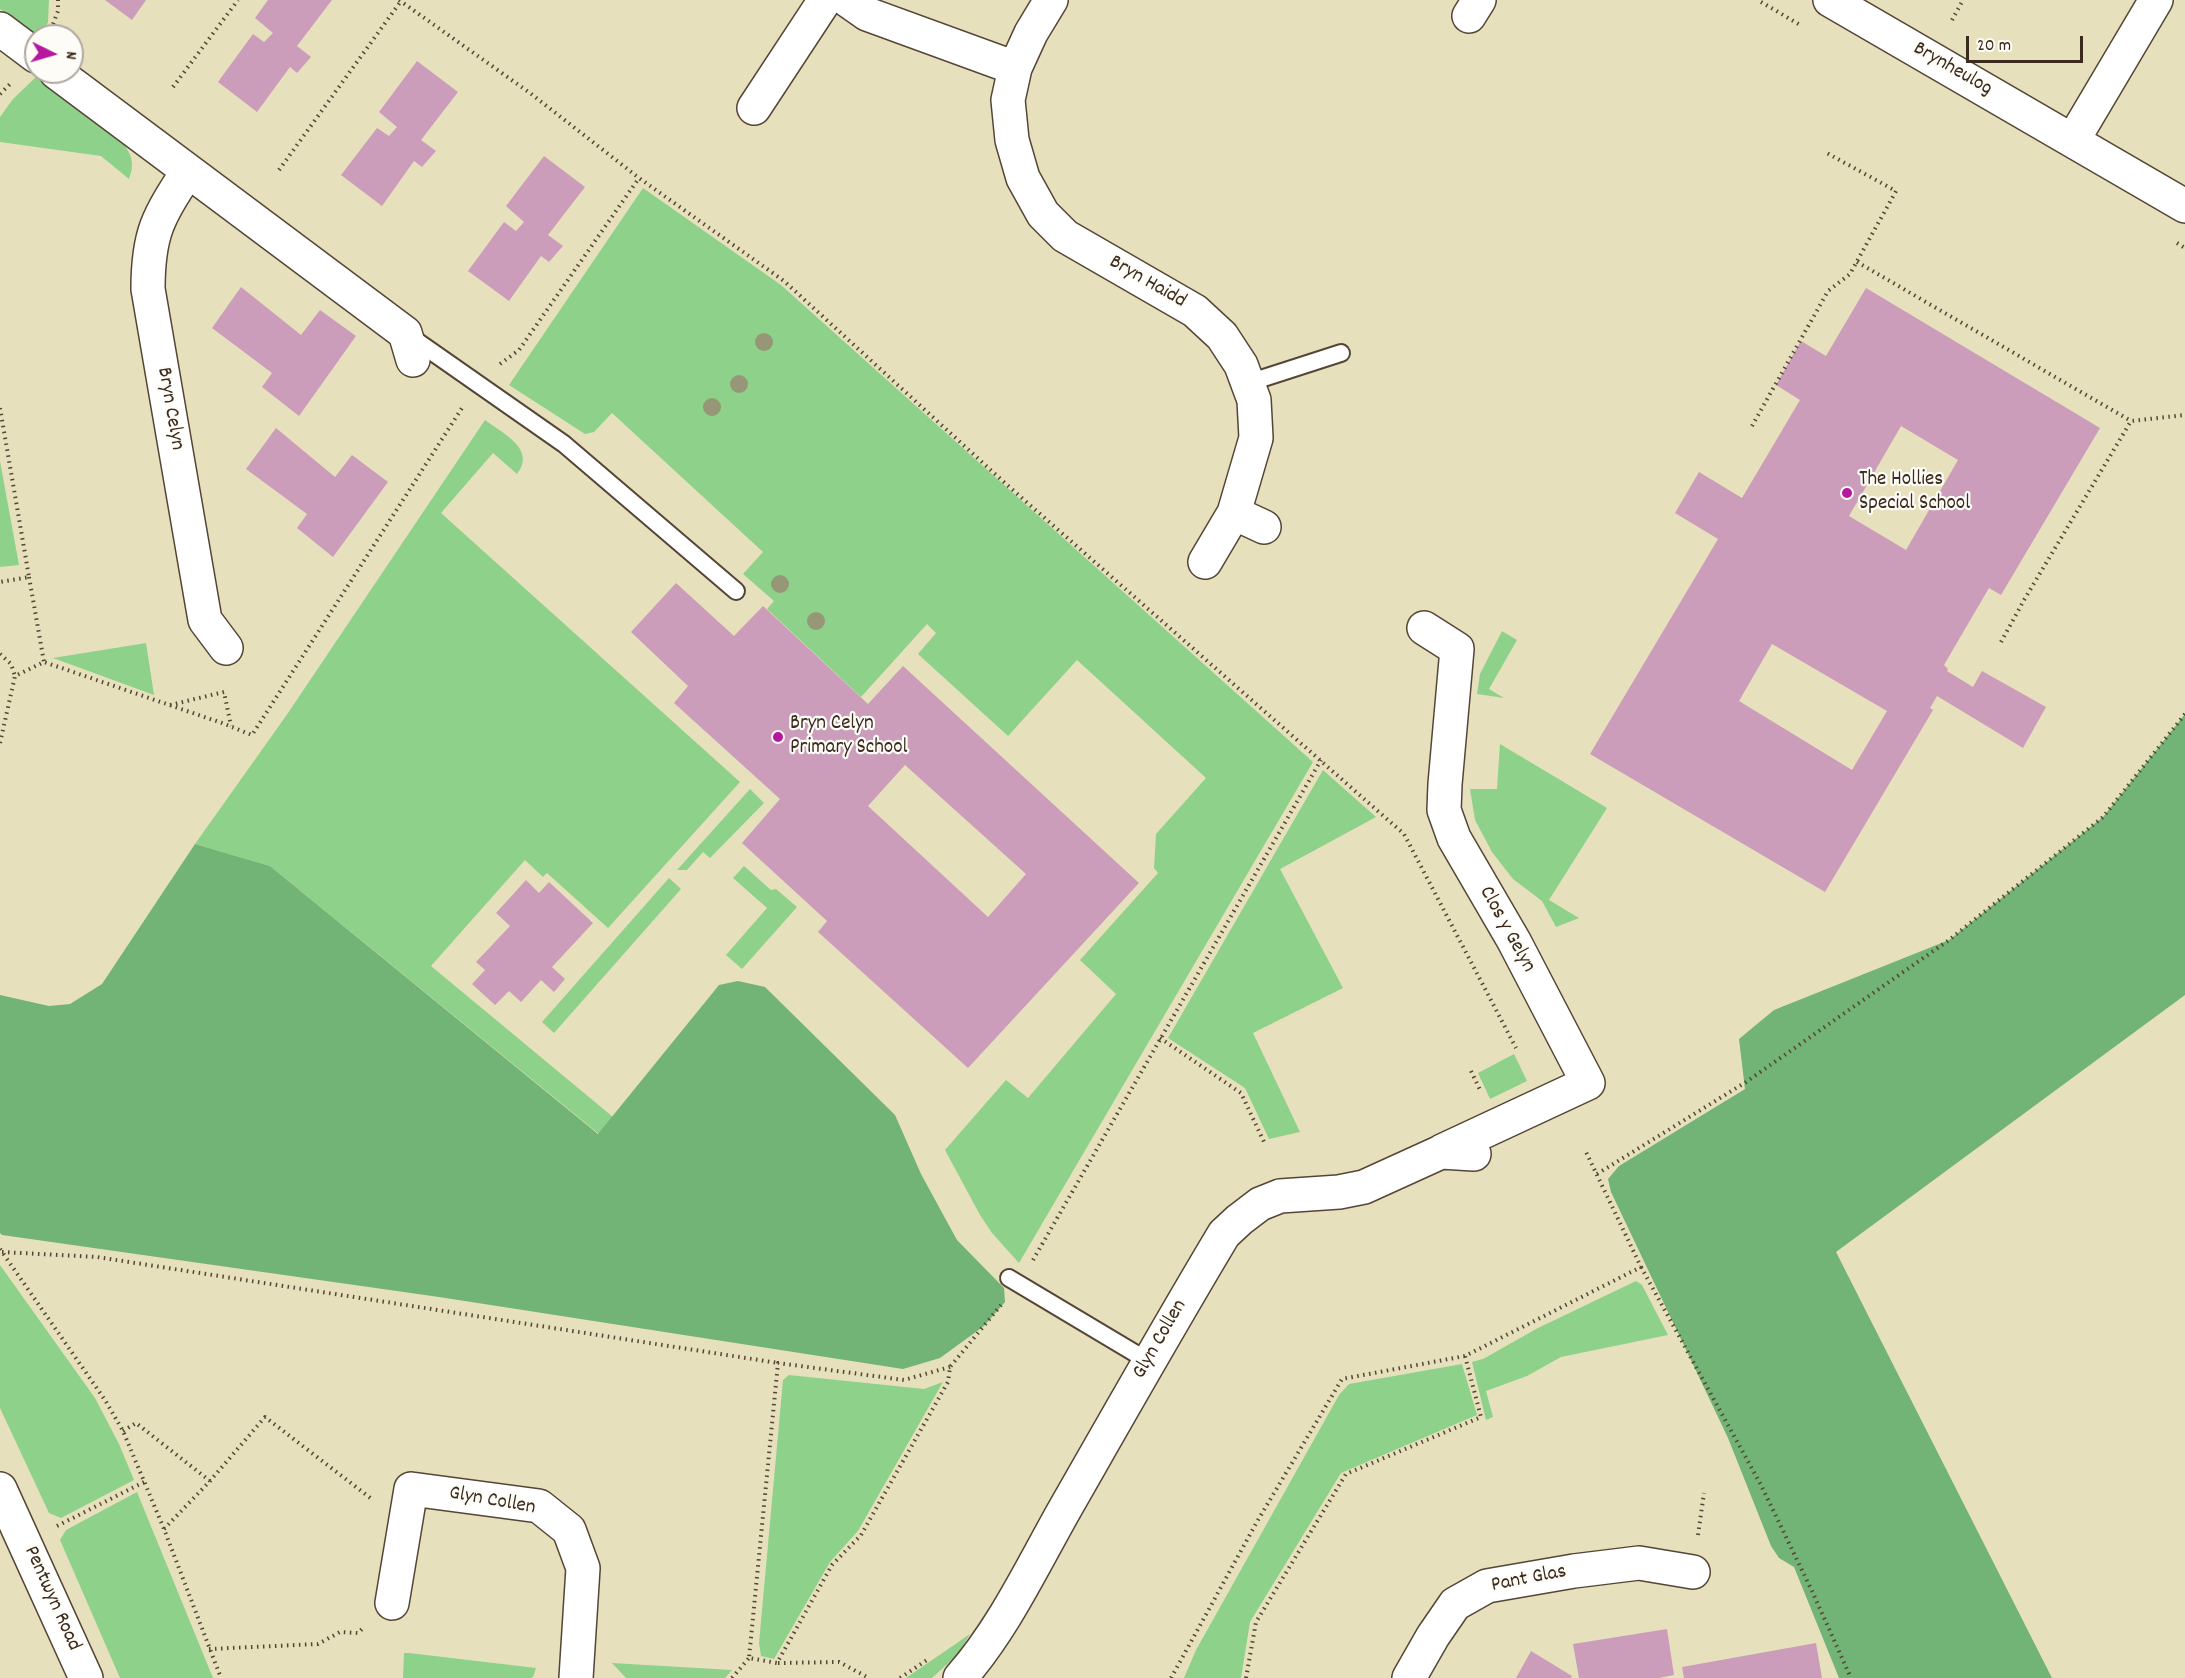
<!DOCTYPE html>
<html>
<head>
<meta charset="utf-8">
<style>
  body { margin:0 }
  #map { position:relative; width:2185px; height:1678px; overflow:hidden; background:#e7e0bc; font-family:Dekko,sans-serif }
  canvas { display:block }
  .north { position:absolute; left:24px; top:24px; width:60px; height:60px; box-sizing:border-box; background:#fdfcf7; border:2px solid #afa8a0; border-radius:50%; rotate:95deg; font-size:16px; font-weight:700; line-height:24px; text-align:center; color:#3b2a1e }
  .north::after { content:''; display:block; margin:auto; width:21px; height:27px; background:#b5179e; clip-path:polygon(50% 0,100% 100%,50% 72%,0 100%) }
  .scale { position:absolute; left:1966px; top:36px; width:117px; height:27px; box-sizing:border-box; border:3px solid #3b2a1e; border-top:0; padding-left:8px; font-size:18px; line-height:21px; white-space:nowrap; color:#3b2a1e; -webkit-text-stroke:4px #fdfcf7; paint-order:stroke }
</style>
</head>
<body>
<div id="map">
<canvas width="2185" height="1678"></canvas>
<div class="north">N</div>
<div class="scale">20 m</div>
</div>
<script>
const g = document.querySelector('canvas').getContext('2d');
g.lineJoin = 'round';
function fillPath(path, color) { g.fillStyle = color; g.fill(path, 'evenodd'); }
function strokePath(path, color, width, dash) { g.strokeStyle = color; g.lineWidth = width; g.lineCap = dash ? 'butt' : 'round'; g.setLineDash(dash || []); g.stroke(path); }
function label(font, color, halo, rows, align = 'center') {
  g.font = font + ' Dekko,sans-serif'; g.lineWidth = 4.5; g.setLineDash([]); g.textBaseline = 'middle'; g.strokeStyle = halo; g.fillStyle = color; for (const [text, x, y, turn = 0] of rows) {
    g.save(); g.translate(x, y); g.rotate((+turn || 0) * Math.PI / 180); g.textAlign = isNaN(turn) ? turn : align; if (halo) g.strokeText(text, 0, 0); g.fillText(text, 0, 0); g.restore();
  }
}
fillPath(new Path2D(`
  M0 0H49L48 22 43 33 36 35 0 9Z
  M36 77 121 141C132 154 135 163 129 179L101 156 0 142V117L13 99Z
  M643 188 781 285 1313 762 1019 1263 992 1233 980 1215 945 1150 1006 1080 1028 1098 1116 994 1080 960 1158 873 1154 868 1156 834 1206 778 1077 660 1008 736 918 654 936 633 927 624 861 697 767 609 774 601 743 574 763 552 612 413 594 432 585 434 509 385Z
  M485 420C502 433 537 449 517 474L493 453 441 513 740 782 608 928 547 873 543 877 525 860 431 966 613 1117 599 1134 270 866 195 844 288 713Z
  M0 461 19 565 0 567Z
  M1502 631 1517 640 1489 689 1504 698 1477 694 1480 674Z
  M146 643 154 695 53 658Z
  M1500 744 1607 808 1549 900 1579 918 1556 927 1542 901 1513 879 1492 852 1475 820 1470 789H1497Z
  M1323 770 1376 817 1280 869 1343 988 1253 1033 1300 1132 1269 1139 1245 1088 1168 1038Z
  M750 789 764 803 710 858 703 852 687 870H677Z
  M744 866 771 890 776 889 797 907 742 969 726 955 767 908 733 878Z
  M669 878 681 889 554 1033 542 1022Z
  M1514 1054 1527 1081 1490 1099 1478 1073Z
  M0 1265 95 1398 119 1444 134 1480 61 1518 49 1513 0 1408Z
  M1636 1281 1642 1285 1668 1335 1561 1357 1527 1376 1486 1391 1493 1417 1486 1420 1472 1362 1483 1359 1538 1328Z
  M1462 1364 1477 1415 1341 1473 1250 1622 1241 1678H1184L1196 1650 1339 1395 1349 1384Z
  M789 1375 924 1389 943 1382 858 1531 830 1562 774 1659 761 1656 759 1643 783 1380Z
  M137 1492 213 1678H120L60 1540 66 1530Z
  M970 1634 957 1655 932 1678H906Z
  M404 1653H409L536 1668 533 1677 531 1678H403Z
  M612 1663 732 1670 725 1678H626Z`), '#8ed18a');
fillPath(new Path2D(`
  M2185 714V995L1836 1252 2052 1678H1839L1794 1567 1779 1558 1771 1546 1728 1438 1611 1192 1608 1179 1619 1166 1745 1089 1739 1039 1774 1010 1949 940 2103 817Z
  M195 844 270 866 598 1134 719 985 738 981 765 987 895 1115 921 1174 957 1240 1004 1288 1005 1302 984 1326 940 1358 903 1369 439 1297 2 1235 0 1233V995L49 1006 70 1004 102 984Z`), '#72b376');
fillPath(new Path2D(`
  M105 0H146L132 20Z
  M268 0H332L297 46 311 57 297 73 290 67 257 112 218 82 253 34 264 42 273 33 255 18Z
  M417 61 458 92 421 140 436 151 422 167 414 161 382 206 341 175 377 128 389 136 397 127 379 112Z
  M544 156 585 187 548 235 563 246 549 262 541 256 509 301 468 271 504 222 516 231 524 222 506 206Z
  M241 287 301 335 320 310 356 336 299 416 262 387 272 373 212 328Z
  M1866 288 2100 428 2001 595 1989 588 1944 665 1948 669 1947 671 1973 687 1982 671 2046 707 2023 748 1937 696 1930 708 1933 710 1825 892 1590 754 1718 539 1675 513 1699 472 1742 498 1800 400 1776 385 1801 341 1826 356ZM1901 426 1958 460 1906 550 1849 516ZM1772 644 1887 711 1852 770 1739 701Z
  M276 428 335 477 352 455 388 482 333 557 297 528 307 514 246 469Z
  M676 583 734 636 763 606 868 704 903 666 1139 883 968 1068 818 932 827 921 742 843 780 799 674 703 688 686 631 632ZM905 765 1026 874 988 917 868 806Z
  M526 880 539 893 549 882 593 923 552 967 565 979 554 992 541 980 521 1002 509 991 495 1005 472 984 485 970 476 962 510 926 496 913Z
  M1667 1629 1674 1675 1659 1678H1579L1573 1644Z
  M1816 1643 1822 1678H1684L1682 1667Z
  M1531 1651 1572 1676 1571 1678H1516Z`), '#cb9dba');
const lane = new Path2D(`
  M408 335 564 444 736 591
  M1248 383 1341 353
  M1009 1278 1148 1361`);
const street = new Path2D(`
  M847 0 867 14 1015 68
  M1051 0 1031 33 1015 68 1008 100 1012 140 1023 178 1043 214 1065 236 1195 311 1222 336 1241 365 1254 400 1256 438 1234 513 1205 562
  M1830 0 2185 206
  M1469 16 1479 0
  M0 29 36 56
  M56 72 405 333 413 360
  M754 108 825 0
  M2073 140 2156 0
  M188 171C158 217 148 233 148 289L205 620 226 648
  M1234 513 1264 527
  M1424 628 1457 649 1445 784 1444 810 1454 838 1514 941 1588 1083 1442 1151
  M392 1603 411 1489 539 1506 569 1530 583 1568 576 1678
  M960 1678C1004 1628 1033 1565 1066 1507 1118 1416 1170 1324 1224 1234L1239 1220 1260 1204 1280 1196 1339 1192 1364 1187 1441 1152 1474 1154
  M1409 1678 1433 1636 1455 1604 1487 1586 1574 1571 1639 1563 1693 1572`);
const secondary = new Path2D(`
  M0 1489 86 1678`);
strokePath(lane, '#554536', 20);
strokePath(street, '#554536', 36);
strokePath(secondary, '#554536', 36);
strokePath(new Path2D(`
  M399 0 530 93 639 178 784 281 1006 484 1404 834 1516 1048
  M1761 2 1802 26
  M1952 20 1963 0
  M53 24 58 11V0
  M173 87 238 0
  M0 94 10 84
  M279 170 401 1
  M2177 243 2185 248
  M1857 262 2131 421
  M500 364 519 350 639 178
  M0 408 29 577 0 582
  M1752 426 1828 291 1850 274 1896 191 1825 152
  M29 577 44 662
  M2001 642 2024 600 2131 421 2185 415
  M0 654 11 664 15 676
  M170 705 224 692 231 726
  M0 743 15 676 44 662 222 723 252 735 462 408
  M1160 1038 1241 1093 1265 1144
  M1471 1071 1481 1092
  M1597 1174 1746 1082 1949 940 2103 817 2185 714
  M0 1249 105 1400 123 1431 164 1529 221 1678
  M2 1252 97 1257 778 1363
  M1033 1260 1321 760
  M1641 1267 1761 1485 1812 1591 1851 1678
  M950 1367 904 1380 778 1363 749 1658 777 1663 832 1565 861 1535 948 1382 950 1367 1001 1305
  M123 1431 136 1423 210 1481
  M57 1526 144 1482
  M164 1529 210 1481 265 1417 373 1500
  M1698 1535 1704 1493
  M209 1649 318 1644 340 1632 358 1633 364 1627
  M778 1663 839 1662 869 1678
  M732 1678 749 1658
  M900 1678 927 1660
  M1171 1678 1258 1520 1342 1379 1465 1356 1641 1267 1586 1152
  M1246 1678 1256 1622 1346 1474 1481 1417 1465 1356`), '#554536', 4, [1.5, 4.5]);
strokePath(lane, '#fff', 16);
strokePath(street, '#fff', 33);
strokePath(secondary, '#fff', 33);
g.fillStyle = '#969777';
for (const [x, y] of [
  [764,342],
  [739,384],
  [712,407],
  [780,584],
  [816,621]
]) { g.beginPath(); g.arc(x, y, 9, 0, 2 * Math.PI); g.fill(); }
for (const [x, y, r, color] of [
  [1847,493,6,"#b5179e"],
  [778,737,6,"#b5179e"]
]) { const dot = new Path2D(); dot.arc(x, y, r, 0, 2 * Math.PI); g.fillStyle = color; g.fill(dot); strokePath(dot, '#fdfcf7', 2); }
label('21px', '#3b2a1e', '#fdfcf7', [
  ["Brynheulog",1952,70,30],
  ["Bryn Haidd",1147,283,30],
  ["Bryn Celyn",169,409,80],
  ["Clos y Gelyn",1506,930,61],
  ["Glyn Collen",1161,1340,-60],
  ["Glyn Collen",492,1502,10],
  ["Pant Glas",1529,1580,-11],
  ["Pentwyn Road",51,1599,66]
]);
label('21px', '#3b2a1e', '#fdfcf7', [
  ["The Hollies",1859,481],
  ["Special School",1859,505],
  ["Bryn Celyn",790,725],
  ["Primary School",790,749]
], 'left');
</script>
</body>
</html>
